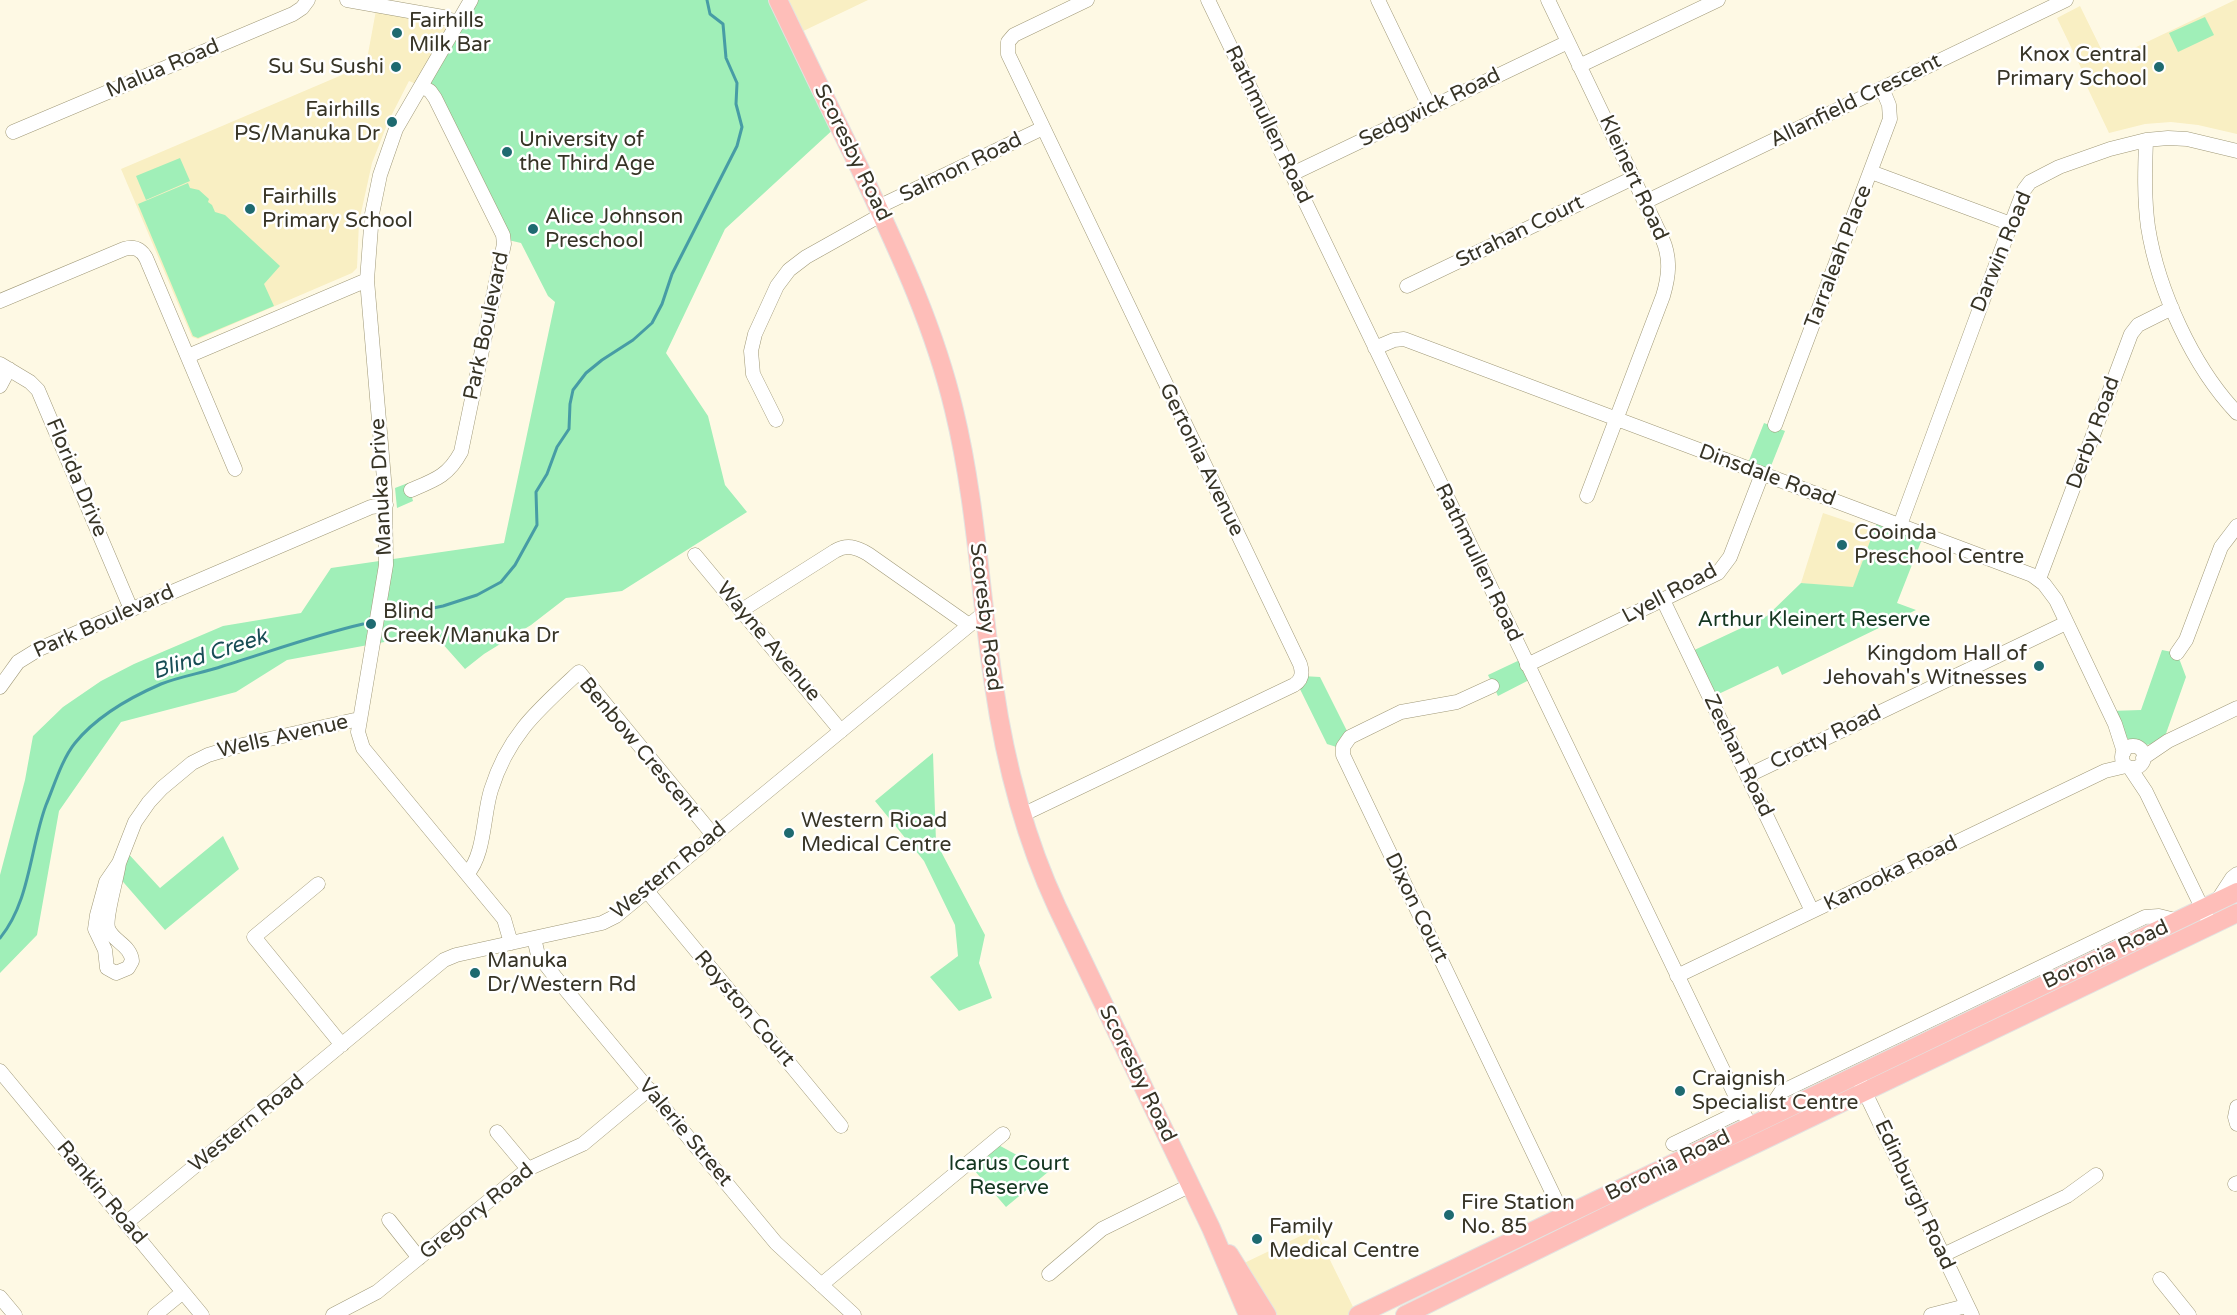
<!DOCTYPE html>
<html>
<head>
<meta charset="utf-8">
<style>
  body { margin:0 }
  canvas { display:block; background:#fef9e4 }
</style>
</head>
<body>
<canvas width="2237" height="1315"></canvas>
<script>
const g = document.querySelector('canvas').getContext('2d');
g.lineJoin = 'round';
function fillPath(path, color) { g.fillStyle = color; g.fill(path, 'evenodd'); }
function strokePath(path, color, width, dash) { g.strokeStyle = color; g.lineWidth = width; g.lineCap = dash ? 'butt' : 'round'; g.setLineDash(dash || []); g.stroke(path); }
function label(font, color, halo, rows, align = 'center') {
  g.font = font + ' "Varela Round",sans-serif'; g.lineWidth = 5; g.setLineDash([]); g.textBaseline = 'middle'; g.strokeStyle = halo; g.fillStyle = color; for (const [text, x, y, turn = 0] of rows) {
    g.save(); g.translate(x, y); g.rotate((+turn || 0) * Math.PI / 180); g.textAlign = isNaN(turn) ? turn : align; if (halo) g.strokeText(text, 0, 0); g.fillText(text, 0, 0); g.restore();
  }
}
fillPath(new Path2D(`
  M778 0H868L795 35Z
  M2235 0H2237V134L2198 125 2171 122 2145 124 2109 133 2081 74 2083 72 2057 18 2080 6 2107 61Z
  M377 5 451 20 421 86 409 81 388 122 372 163 359 222 357 268 352 273 198 339 192 337 121 169 356 69 365 70Z
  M1823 513 1874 530 1853 588 1801 583Z
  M1315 1229 1329 1258 1357 1315H1273L1238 1266Z`), '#f9efc3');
fillPath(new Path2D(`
  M471 0H778L838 125 725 229 666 353 708 416 725 485 747 512 622 591 566 598 531 625 484 654 465 669 433 633 287 660 236 692 121 722 59 811 37 935 0 973V875L25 780 33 736 63 707 101 681 134 664 223 626 301 613 331 568 504 543 555 302 548 296 521 243 504 239 435 98 421 86Z
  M2205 17 2214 35 2178 52 2169 33Z
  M180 158 190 181 146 200 136 176Z
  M188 183 190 188 199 190 209 199 208 202 212 205 215 212 225 215 280 266 264 284 274 306 198 338 193 336 138 204Z
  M1764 423 1785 431 1767 476 1746 468Z
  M408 483 413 501 397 508 395 488Z
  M1879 517 1924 534 1897 603 1916 610 1782 675 1778 666 1710 698 1688 653 1767 616 1801 583 1853 587Z
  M2162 650 2177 653 2186 677 2163 742 2135 747 2115 724 2109 711 2141 710Z
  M1524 658 1533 678 1498 696 1488 675Z
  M1302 676 1320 677 1350 737 1343 749 1327 744 1297 683Z
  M933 753 936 842 985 935 979 963 992 998 959 1011 930 977 958 956 955 925 924 861 875 801Z
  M223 836 239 869 165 930 118 876 124 849 160 888Z
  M993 1142 1048 1172 1006 1207 968 1163Z`), '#a0efb8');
strokePath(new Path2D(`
  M390 617 443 606 477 595 501 582 515 565 537 525 536 492 547 474 557 447 569 429 570 404 573 390 586 373 602 360 633 340 652 323 662 304 672 274 737 146 742 127 736 104 737 83 726 58 723 24 710 14 707 0
  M0 938C30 902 30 848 46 805 54 786 62 759 75 743 96 717 131 697 161 684 181 676 203 673 223 666 269 652 315 635 363 624`), '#479ca5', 3);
const minor = new Path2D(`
  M347 0 443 17 457 23
  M471 0 396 129 380 175 372 214 367 280 385 491 386 565 358 732 363 748 504 919 511 943
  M1208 0 1750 1126
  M1378 0 1430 108
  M1548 0 1662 238C1671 258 1669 276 1663 296L1587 496
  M1579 66 1718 0
  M13 132 293 14 302 8 308 0
  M2146 140C2145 169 2144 198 2148 227 2158 290 2193 367 2237 413
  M1871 172 2011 224
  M1292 174 1568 42
  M1645 202 2066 0
  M878 207 1043 128
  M1407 286 1633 178
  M0 301 124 249C134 246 141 249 146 258L235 469
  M1375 348 1394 340 1404 339 2032 575 2044 584 2056 600 2115 724 2124 752
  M188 356 367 280
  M0 364 30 382 38 390 131 609
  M0 386 9 369
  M776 420 753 374 751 351 755 334 777 286 789 270 806 257 881 215
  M1775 425 1890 119 1889 105 1882 88
  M411 490C435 480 448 476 461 452L504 244 503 235 435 98 430 91 421 86
  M1900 525 2011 224 2024 190 2030 182 2059 167 2110 149 2146 140 2168 138 2187 139 2237 151
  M695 555 841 731
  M2039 579 2131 334 2138 325 2172 308
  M1663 600 1812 911
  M742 610 835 551C847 544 856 547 868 554L969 625
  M2177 653 2186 640 2221 547 2237 526
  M1527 665 1718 573 1730 557 1762 474
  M1492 686 1457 702 1401 712 1350 737 1343 747V755L1564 1217
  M0 687 18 662 39 649 371 507 386 505
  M2122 757a11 11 0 1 1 22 0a11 11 0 1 1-22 0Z
  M2143 758 2168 741 2237 708
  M2130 768 2146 792 2207 918
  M1747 776 2066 623
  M1022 815 1294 685C1302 680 1303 673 1300 664L1008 54V42L1014 35 1087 0
  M119 863C117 879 105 916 108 928 112 941 131 945 132 961L128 968 116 973 107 968 105 950 95 929 97 915 106 882 119 863 135 822 149 802 162 788 192 763 208 755 238 746 359 719
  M467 874C485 855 483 815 491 790 508 735 538 710 579 672L714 836
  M318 884 254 937 342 1045
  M647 891 841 1126
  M2217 901 2232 878 2237 874
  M534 938 538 955 556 978 776 1243 854 1315
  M1677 976 2105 771 2126 766
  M0 1071 202 1315
  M1861 1084 1972 1315
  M2237 1107 2235 1117 2237 1124
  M1762 1120 1781 1092 2145 917 2159 916 2179 921
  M497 1132 528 1169
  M1673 1144 1741 1111
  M2235 1184 2237 1183
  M389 1220 419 1258
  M126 1223 444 960 456 955 602 923 616 916 984 613
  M1943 1255 2067 1196 2096 1175
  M1049 1274 1102 1229 1191 1185
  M2160 1279 2189 1315
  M821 1285 1003 1134
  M0 1297 15 1315
  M155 1315 183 1292
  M333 1315 377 1292 528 1169 583 1144 649 1089
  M1931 1315 1966 1306`);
const major = new Path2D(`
  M778 0C805 56 832 113 860 169 897 248 934 325 954 410 976 500 980 594 994 686 1005 762 1025 838 1057 907L1211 1228 1248 1315
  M1229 1254 1267 1315
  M1358 1315 2237 892
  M1405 1315 1643 1198 2237 913`);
strokePath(minor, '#a09978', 15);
strokePath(major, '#e3e3e1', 20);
strokePath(minor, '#fff', 14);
strokePath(major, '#febeb9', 18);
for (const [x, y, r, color] of [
  [397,33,6,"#1e6a70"],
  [396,67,6,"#1e6a70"],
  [2159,67,6,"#1e6a70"],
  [392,122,6,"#1e6a70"],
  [507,152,6,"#1e6a70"],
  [250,209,6,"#1e6a70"],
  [533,229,6,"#1e6a70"],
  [1842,545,6,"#1e6a70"],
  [371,624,6,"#1e6a70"],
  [2039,666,6,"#1e6a70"],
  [789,833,6,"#1e6a70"],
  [475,973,6,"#1e6a70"],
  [1680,1091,6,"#1e6a70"],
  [1449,1215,6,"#1e6a70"],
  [1257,1239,6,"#1e6a70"]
]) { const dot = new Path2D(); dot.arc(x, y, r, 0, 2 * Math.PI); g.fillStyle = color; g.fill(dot); strokePath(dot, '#fff', 2); }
label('21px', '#373426', '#fff', [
  ["Fairhills",409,21],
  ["Milk Bar",409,45],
  ["Knox Central",2147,55,"right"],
  ["Primary School",2147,79,"right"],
  ["Su Su Sushi",384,67,"right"],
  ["Fairhills",380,110,"right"],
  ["PS/Manuka Dr",380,134,"right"],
  ["University of",519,140],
  ["the Third Age",519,164],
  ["Fairhills",262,197],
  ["Primary School",262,221],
  ["Alice Johnson",545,217],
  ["Preschool",545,241],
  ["Cooinda",1854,533],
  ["Preschool Centre",1854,557],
  ["Blind",383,612],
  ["Creek/Manuka Dr",383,636],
  ["Kingdom Hall of",2027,654,"right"],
  ["Jehovah's Witnesses",2027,678,"right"],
  ["Western Rioad",801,821],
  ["Medical Centre",801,845],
  ["Manuka",487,961],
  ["Dr/Western Rd",487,985],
  ["Craignish",1692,1079],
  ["Specialist Centre",1692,1103],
  ["Fire Station",1461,1203],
  ["No. 85",1461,1227],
  ["Family",1269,1227],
  ["Medical Centre",1269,1251]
], 'left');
label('21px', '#373426', '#fff', [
  ["Malua Road",163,69,-23],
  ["Allanfield Crescent",1856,101,-26],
  ["Sedgwick Road",1430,108,-26],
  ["Rathmullen Road",1268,125,64],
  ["Scoresby Road",852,153,64],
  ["Salmon Road",961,168,-26],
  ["Kleinert Road",1633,178,65],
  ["Strahan Court",1520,232,-26],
  ["Darwin Road",2002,252,-68],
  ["Tarraleah Place",1839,257,-69],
  ["Park Boulevard",487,326,-78],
  ["Derby Road",2094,433,-70],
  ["Gertonia Avenue",1201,460,64],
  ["Dinsdale Road",1767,476,20],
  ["Florida Drive",76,478,67],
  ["Manuka Drive",382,487,-93],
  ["Rathmullen Road",1478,563,64],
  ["Lyell Road",1670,594,-28],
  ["Scoresby Road",985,617,83],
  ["Park Boulevard",104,622,-24],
  ["Wayne Avenue",768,642,50],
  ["Wells Avenue",283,737,-13],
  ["Crotty Road",1826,738,-26],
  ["Benbow Crescent",639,748,50],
  ["Zeehan Road",1738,756,64],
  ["Western Road",669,871,-39],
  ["Kanooka Road",1891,874,-26],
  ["Dixon Court",1416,908,64],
  ["Boronia Road",2106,955,-25],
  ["Royston Court",744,1009,50],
  ["Scoresby Road",1137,1074,64],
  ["Western Road",247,1124,-39],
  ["Valerie Street",685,1133,50],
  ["Boronia Road",1668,1166,-26],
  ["Rankin Road",101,1193,50],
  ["Edinburgh Road",1914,1195,65],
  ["Gregory Road",477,1212,-39]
]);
label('21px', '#143620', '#fff', [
  ["Arthur Kleinert Reserve",1814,620],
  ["Icarus Court",1009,1164],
  ["Reserve",1009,1188]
]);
label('italic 22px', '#184d55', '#fff', [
  ["Blind Creek",210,655,-18]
]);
</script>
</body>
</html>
